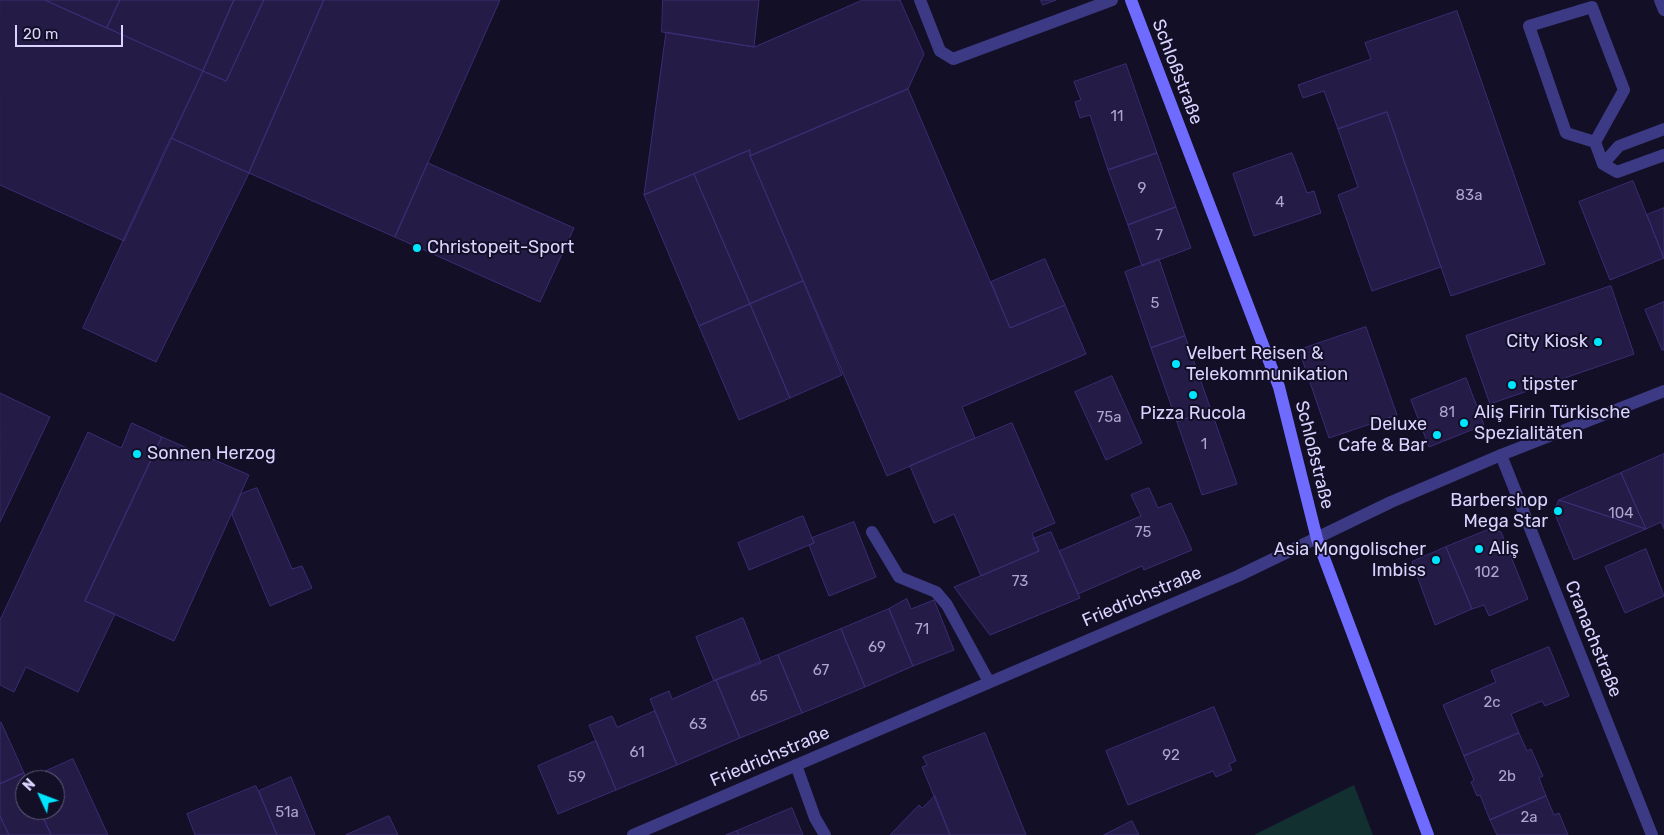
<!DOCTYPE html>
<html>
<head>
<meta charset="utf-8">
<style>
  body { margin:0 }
  #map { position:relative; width:1664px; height:835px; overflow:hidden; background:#130f26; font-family:Rubik,sans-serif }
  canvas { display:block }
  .north { position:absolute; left:15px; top:770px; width:50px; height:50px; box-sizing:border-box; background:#130f26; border:1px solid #625e7d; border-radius:50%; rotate:313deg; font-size:14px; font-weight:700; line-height:20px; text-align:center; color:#d9d4ff }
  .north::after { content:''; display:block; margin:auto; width:18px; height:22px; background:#00e5ff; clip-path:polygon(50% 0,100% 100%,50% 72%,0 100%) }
  .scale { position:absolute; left:15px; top:25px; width:108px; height:22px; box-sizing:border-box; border:2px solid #d9d4ff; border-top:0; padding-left:6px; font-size:15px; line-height:18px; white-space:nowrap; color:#d9d4ff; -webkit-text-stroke:4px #130f26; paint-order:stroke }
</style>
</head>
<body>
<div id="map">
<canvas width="1664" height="835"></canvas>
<div class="north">N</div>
<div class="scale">20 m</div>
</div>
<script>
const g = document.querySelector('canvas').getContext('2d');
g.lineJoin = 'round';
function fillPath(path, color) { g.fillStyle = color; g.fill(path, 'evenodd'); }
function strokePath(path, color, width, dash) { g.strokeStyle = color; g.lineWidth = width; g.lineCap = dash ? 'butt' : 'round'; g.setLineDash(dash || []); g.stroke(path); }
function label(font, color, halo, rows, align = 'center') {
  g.font = font + ' Rubik,sans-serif'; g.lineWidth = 4; g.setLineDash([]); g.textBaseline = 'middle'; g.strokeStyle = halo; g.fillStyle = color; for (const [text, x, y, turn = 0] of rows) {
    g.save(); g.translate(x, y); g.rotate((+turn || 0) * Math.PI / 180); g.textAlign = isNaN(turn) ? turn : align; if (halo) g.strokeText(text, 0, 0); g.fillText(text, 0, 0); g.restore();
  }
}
fillPath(new Path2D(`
  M1354 785 1373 835H1254Z`), '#12302f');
const building = new Path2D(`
  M0 0H45L203 71 124 241 0 185Z
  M45 0H120L107 28Z
  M120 0H234L203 71 107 28Z
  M234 0H264L226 81 203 71Z
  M264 0H324L249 173 171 138 203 71 226 81Z
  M324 0H500L395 237 249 173Z
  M663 0H759L754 47 662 32Z
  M863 0H900L924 54 908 89 750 156V150L644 195 666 32 754 47Z
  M1041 0H1056L1043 5Z
  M1457 11 1545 264 1451 296 1387 112 1338 129 1324 91 1303 98 1298 85 1371 59 1365 43Z
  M1126 64 1157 153 1108 170 1090 115 1080 118 1075 102 1081 100 1074 82Z
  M908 89 1010 328 1065 305 1086 354 962 407 975 438 887 476 750 156Z
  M1387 112 1441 267 1372 291 1338 195 1358 187 1338 129Z
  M171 138 249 173 156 362 83 328Z
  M750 150V156L803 281 750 304 694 174Z
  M1157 153 1176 207 1128 225 1108 170Z
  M1292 153 1307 193 1314 191 1321 213 1254 236 1233 174Z
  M428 163 574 228 540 302 395 237Z
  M694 174 750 304 699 326 644 195Z
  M1633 181 1664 258 1610 280 1579 202Z
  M1176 207 1191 248 1142 266 1128 225Z
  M1664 208V259L1647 215Z
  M1045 259 1065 305 1010 328 991 282Z
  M1159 259 1185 336 1151 348 1125 272Z
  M803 281 842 375 790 398 750 304Z
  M1611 286 1634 354 1490 404 1466 336Z
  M1664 302V350H1662L1645 310Z
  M750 304 790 398 739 420 699 326Z
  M1366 327 1397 415 1329 438 1299 350Z
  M1185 336 1211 410 1177 422 1151 348Z
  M1112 376 1142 443 1106 460 1075 392Z
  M1466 378 1484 425 1429 447 1411 400Z
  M0 393 50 417 0 522Z
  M1211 410 1237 484 1202 495 1177 422Z
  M132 423 162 437 85 601 115 614 78 692 26 667 14 692 0 685V620L88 432 121 448Z
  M1012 423 1055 523 1032 533 1039 551 981 576 954 514 934 523 910 466Z
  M162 437 249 475 174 641 85 601Z
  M1664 454V529L1661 522 1646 529 1621 473Z
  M1621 473 1646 529 1559 500Z
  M257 488 292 569 302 566 312 588 270 606 232 515 241 494Z
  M1149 488 1158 508 1171 503 1192 550 1144 570 1142 566 1078 594 1059 551 1141 516 1131 495Z
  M1559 500 1646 529 1574 560 1554 512Z
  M803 516 814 543 749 570 738 543Z
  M854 522 876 577 829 596 809 545 814 543 812 538Z
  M1490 529 1501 532 1528 599 1489 616 1484 605 1472 609 1446 547Z
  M1051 532 1080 598 990 635 954 587 1039 551 1033 539Z
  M1446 547 1472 609 1435 625 1412 562Z
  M1646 549 1664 596 1625 613 1605 567Z
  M907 599 911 609 934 600 954 650 913 666 889 609Z
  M889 609 913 666 865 687 841 629Z
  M743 618 761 663 714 681 696 637Z
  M841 629 865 687 802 713 778 655Z
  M1549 647 1569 696 1545 706 1542 701 1511 714 1519 733 1464 756 1443 705 1496 682 1491 671Z
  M778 655 802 713 740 738 716 680Z
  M716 680 740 738 677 765 650 699 669 691 672 699Z
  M1214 707 1236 761 1229 764 1232 770 1216 777 1213 771 1128 805 1106 751Z
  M655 711 677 765 616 790 589 725 612 716 617 727Z
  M1 722 24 773 0 784V723Z
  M985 733 1026 835H950L922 767 927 765 923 757Z
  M1519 733 1527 751 1531 749 1543 776 1539 778 1546 796 1490 820 1480 795 1477 796 1471 782 1474 780 1464 756Z
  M596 741 616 790 558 814 538 766Z
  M73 759 108 835H51L40 810H55V780H26Z
  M24 773 26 780 25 810H40L51 835H9L0 816V784Z
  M291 777 315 835H277L259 791Z
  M256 786 277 835H195L187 814Z
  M935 796 950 835H890L919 805 922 808Z
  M1546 796 1554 815 1559 813 1568 835H1497L1490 820Z
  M792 808 803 835H739L737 831Z
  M0 816 9 835H0Z
  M389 816 398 835H346Z
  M1132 821 1139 835H1104Z
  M737 831 739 835H726Z`);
fillPath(building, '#241b47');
strokePath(building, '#3b2d73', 1);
strokePath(new Path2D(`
  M920 0 940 51 953 59 1112 0
  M1595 142 1624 90 1592 7 1529 26 1566 133 1595 142 1603 164 1617 172 1664 155
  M1603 164 1619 146 1664 129
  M1501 455 1652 835
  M872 532 899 577 936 592 947 605 989 682`), '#3d3a85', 12);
strokePath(new Path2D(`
  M1660 0 1664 10
  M796 765 815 818 825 835
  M633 835 1238 576 1391 502 1501 455 1664 391`), '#3d3a85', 12);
strokePath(new Path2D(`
  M1131 0 1279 387 1317 539 1428 835`), '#6f6bff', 12);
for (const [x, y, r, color] of [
  [417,248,5,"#00e5ff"],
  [1598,342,5,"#00e5ff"],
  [1176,364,5,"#00e5ff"],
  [1512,385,5,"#00e5ff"],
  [1193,395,5,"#00e5ff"],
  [1464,423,5,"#00e5ff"],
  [1437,435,5,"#00e5ff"],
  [137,454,5,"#00e5ff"],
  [1558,511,5,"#00e5ff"],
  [1479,549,5,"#00e5ff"],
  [1436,560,5,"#00e5ff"]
]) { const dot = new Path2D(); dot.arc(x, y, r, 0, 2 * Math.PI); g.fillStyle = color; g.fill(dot); strokePath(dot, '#130f26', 2); }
label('15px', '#aca6d1', null, [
  ["11",1117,117],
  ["9",1142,189],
  ["83a",1469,196],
  ["4",1280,203],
  ["7",1159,236],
  ["5",1155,304],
  ["81",1447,413],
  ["75a",1109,418],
  ["1",1204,445],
  ["104",1621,514],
  ["75",1143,533],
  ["102",1487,573],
  ["73",1020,582],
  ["71",922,630],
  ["69",877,648],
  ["67",821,671],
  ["65",759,697],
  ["2c",1492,703],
  ["63",698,725],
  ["61",637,753],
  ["92",1171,756],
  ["2b",1507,777],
  ["59",577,778],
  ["51a",287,813],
  ["2a",1529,818]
]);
label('18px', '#d9d4ff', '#130f26', [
  ["Schloßstraße",1177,72,69],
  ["Schloßstraße",1314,455,76],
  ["Friedrichstraße",1142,597,-23],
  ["Cranachstraße",1593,639,68],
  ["Friedrichstraße",770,757,-23]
]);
label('18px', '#d9d4ff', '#130f26', [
  ["Christopeit-Sport",427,248],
  ["City Kiosk",1588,342,"right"],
  ["Velbert Reisen &",1186,354],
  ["Telekommunikation",1186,375],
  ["tipster",1522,385],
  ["Aliş Firin Türkische",1474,413],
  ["Spezialitäten",1474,434],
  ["Pizza Rucola",1193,414,"center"],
  ["Deluxe",1427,425,"right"],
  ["Cafe & Bar",1427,446,"right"],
  ["Sonnen Herzog",147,454],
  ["Barbershop",1548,501,"right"],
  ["Mega Star",1548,522,"right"],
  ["Aliş",1489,549],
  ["Asia Mongolischer",1426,550,"right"],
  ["Imbiss",1426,571,"right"]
], 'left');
</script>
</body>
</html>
